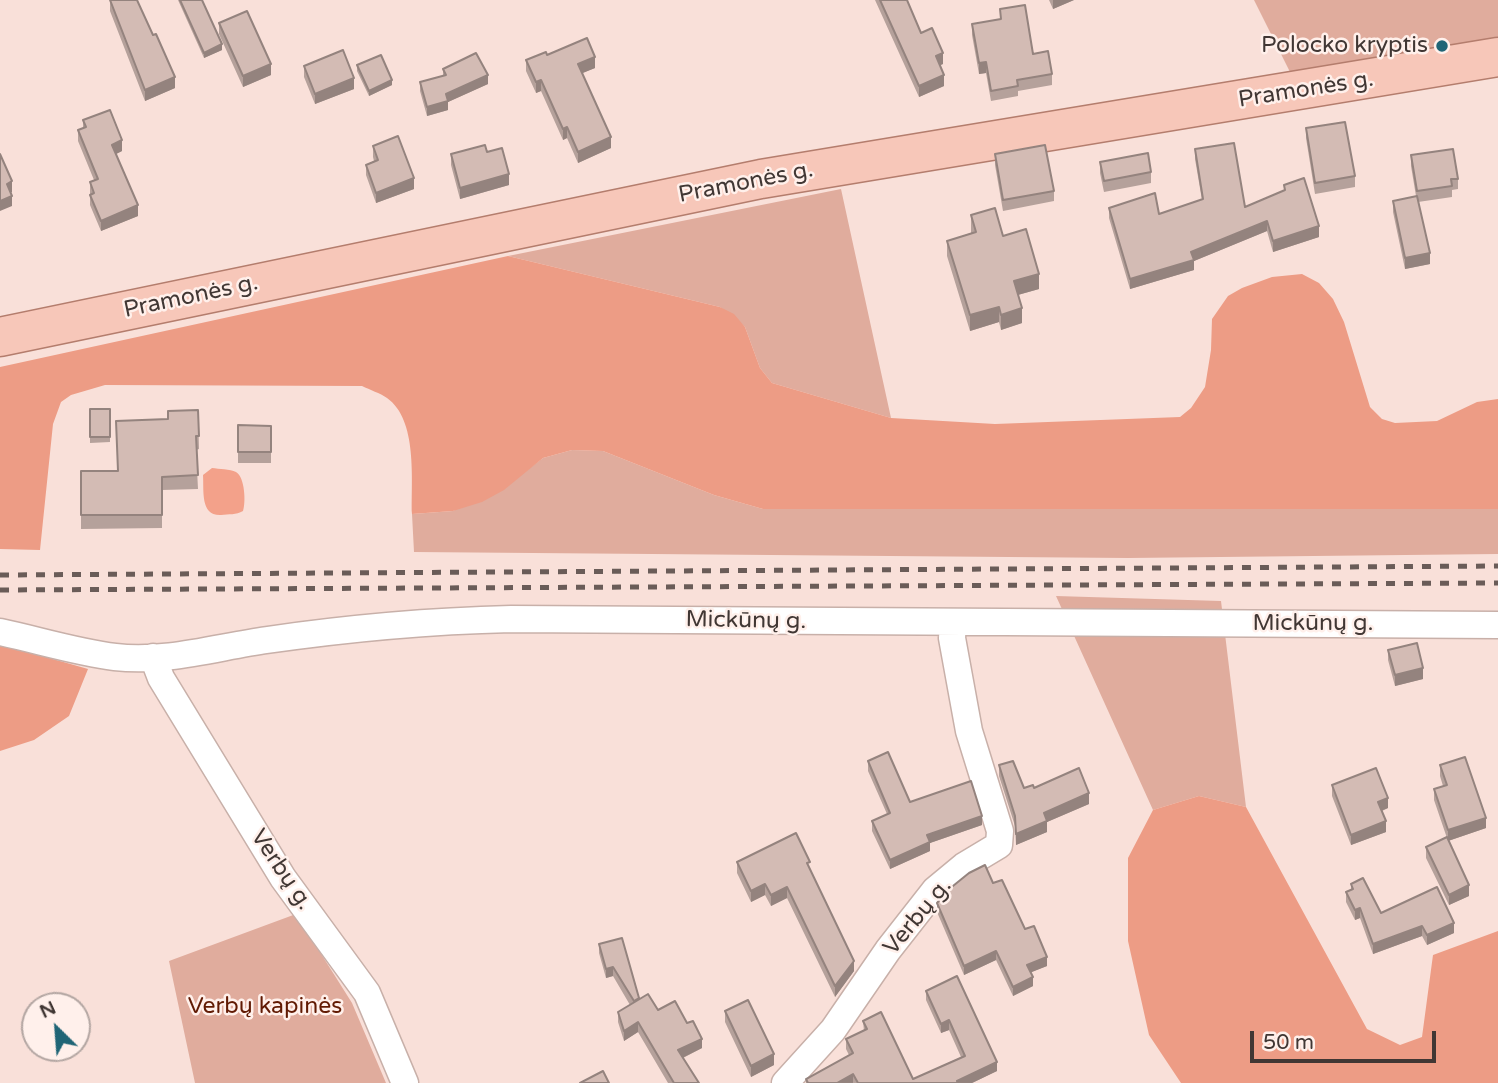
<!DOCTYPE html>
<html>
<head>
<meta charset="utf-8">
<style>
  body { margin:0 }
  #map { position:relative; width:1498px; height:1083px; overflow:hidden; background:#f9e0d9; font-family:"Varela Round",sans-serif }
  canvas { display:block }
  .north { position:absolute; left:21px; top:992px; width:70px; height:70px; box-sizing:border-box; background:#fff0eb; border:2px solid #b3a6a2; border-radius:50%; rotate:335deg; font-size:19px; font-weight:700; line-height:28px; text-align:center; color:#413734 }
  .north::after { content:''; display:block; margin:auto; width:24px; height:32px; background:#206576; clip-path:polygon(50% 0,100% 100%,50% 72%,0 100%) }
  .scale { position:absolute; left:1250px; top:1031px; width:186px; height:32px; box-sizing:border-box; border:4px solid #413734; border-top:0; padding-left:9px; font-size:21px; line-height:24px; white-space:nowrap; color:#413734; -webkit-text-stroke:5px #fff0eb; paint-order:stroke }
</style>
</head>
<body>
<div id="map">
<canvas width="1498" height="1083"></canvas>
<div class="north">N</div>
<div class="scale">50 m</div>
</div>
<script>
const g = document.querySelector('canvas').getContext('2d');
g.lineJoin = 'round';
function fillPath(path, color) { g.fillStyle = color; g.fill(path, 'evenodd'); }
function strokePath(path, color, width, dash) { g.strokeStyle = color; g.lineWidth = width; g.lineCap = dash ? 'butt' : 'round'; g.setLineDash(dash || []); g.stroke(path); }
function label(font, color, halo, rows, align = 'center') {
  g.font = font + ' "Varela Round",sans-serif'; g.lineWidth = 5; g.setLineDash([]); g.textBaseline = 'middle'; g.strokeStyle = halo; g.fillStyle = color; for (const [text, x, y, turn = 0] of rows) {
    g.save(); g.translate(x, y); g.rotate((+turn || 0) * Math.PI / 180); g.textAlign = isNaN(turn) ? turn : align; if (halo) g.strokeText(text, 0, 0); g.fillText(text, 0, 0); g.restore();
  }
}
fillPath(new Path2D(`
  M1254 0H1498V42L1291 74Z
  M841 189 891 418 772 383 760 368 745 327 720 307 508 256Z
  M572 450 603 451 714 495 763 509H1498V554L1128 558 414 552 412 514 453 511 527 470 543 458Z
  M1056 596 1221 601 1246 807 1199 796 1153 810Z
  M296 914 352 1003 386 1083H195L169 961Z`), '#e0ac9d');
fillPath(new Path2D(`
  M508 256 720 307 734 314 745 327 760 368 772 383 891 418 995 424 1180 417 1191 408 1205 387 1211 350 1212 319 1228 296 1242 288 1272 277 1302 274 1319 283 1333 299 1344 322 1370 407 1382 419 1395 423 1437 421 1477 402 1498 399V509H763L714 495 603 451 572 450 543 458 504 490 482 502 453 511 412 514C411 480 418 420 387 398 380 393 370 390 362 386L105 385 71 395 61 402 53 424 40 550 0 549V367Z
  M0 644 88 669 69 716 34 740 0 751Z
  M1199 796 1246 807 1367 1029 1400 1045 1422 1037 1433 955 1498 931V1083H1181L1149 1035 1128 941V858L1153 810Z`), '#ed9c85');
fillPath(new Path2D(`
  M212 468C219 469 230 469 236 472 245 477 246 503 243 511 236 515 229 514 221 515 200 516 204 491 203 475Z`), '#f3a18a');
const minor = new Path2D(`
  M0 632C38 640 76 652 115 657 166 663 217 647 267 640 350 628 428 621 511 619L1498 625
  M153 657 161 678 283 878 367 993 405 1083
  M785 1083 833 1030 888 950 935 890 964 866 999 845 1000 831 969 731 952 638 953 622`);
const primary = new Path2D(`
  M0 337 761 179 1498 57`);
strokePath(minor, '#c8b0a9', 29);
strokePath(primary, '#b47d6d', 41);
strokePath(minor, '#fff', 26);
strokePath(primary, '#f7c7b9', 38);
strokePath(new Path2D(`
  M0 575 1498 566
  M0 590 1498 583`), '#6a5c58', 5, [9, 9]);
fillPath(new Path2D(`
  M110 0 175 88 145 101 110 11Z
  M178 0H202L222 50 204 58Z
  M875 0H907L921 33 943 64 940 65 944 86 919 97Z
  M1049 0H1074L1053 9Z
  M1000 9 1033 54 1052 74V85L1018 91V96L991 101 986 73 979 74 972 35V24L1000 19Z
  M219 23 271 75 243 87 219 34Z
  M547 55 595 68 582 73 611 148 578 163 567 138 563 140 541 91 536 93 526 71V60Z
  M357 65 392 85 369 96 357 71Z
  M304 66 354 89 315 104 304 77Z
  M443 69 488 84 448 102V110L427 116 420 91V82L443 76Z
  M83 120 122 151 116 154 138 216 101 231 90 205V182L94 180 78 141V130L83 128Z
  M1306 128 1355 176V187L1315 194 1306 138Z
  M373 146 414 189 376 203 366 175V165L374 161 373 157Z
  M1195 149 1245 207 1284 191V185L1319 237 1273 252 1267 231 1194 261V270L1130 289 1109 218V208L1159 214 1202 200 1195 159Z
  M487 152 509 185 460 199 451 165V154Z
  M995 154 1054 191V201L1003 211 995 165Z
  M1411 155 1458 179V189L1452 190V197L1418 202 1430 264 1405 269 1393 212V201L1416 196 1411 166Z
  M1100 162 1151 172V183L1104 192 1100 173Z
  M971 215 1003 236 1039 289 1018 295 1022 323 1001 330 999 322 970 331 947 256V241L971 233Z
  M90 409H110V442L90 443Z
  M198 410 199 449 196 450 198 489 162 490V528L81 529V471H118L116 421 168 419Z
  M238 425 271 426V463H238Z
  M1388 650 1423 679 1395 686 1388 660Z
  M868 761 910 802 982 825 930 843V851L890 869 872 831V821L887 814 868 771Z
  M999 765 1024 788H1034L1089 804 1047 822V832L1016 845 1015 826 999 776Z
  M1440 765 1486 828 1448 841 1434 800V789L1443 786 1440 776Z
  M1332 785 1388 808 1382 811 1386 832 1351 845 1332 796Z
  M1426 847 1469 896 1449 905 1426 858Z
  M737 862 810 870 854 971 835 997 787 898 771 906 765 895 751 902 737 873Z
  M993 883 1025 929 1047 966 1031 972 1033 986 1013 996 996 960 964 975 937 912V903Z
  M1351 884 1381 913 1454 933 1427 945 1422 936 1373 954 1360 918 1355 920 1346 902V892L1351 889Z
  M599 944 639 999 658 1010 687 1023 702 1048 683 1058 699 1083H668L638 1032 624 1041 618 1022V1012L630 1005 613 976 606 978 599 953Z
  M926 991 997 1071 972 1083H806V1079L849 1055 846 1049V1039L864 1031 863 1021 913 1079 961 1057 949 1030 941 1033 926 1000Z
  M725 1011 774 1065 751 1077 725 1022Z`), '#b5a19b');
fillPath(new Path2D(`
  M1053 0H1074L1053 9Z
  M222 44V50L204 58V53Z
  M943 53V64L936 67V56Z
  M595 57V68L578 75V64Z
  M986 62V73L979 74V63Z
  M271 64V75L243 87V76Z
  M488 75V84L448 102V110L427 116V107L446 94Z
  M944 75V86L919 97V86Z
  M175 77V88L145 101V90Z
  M354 78V89L315 104V94Z
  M392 80V85L369 96V91Z
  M541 80V91L536 93V82Z
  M567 127V138L563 140V129Z
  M611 137V148L578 163V152Z
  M122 140V151L112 156V145Z
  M509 174V185L460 199V188Z
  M414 178V189L376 203V193Z
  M12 181V192L7 195V184Z
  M12 196V206L0 211V201Z
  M138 205V216L101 231V221Z
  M1267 221V231L1194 261V270L1130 289V279L1191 252Z
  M1319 226V237L1273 252V241Z
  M1430 253V264L1405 269V258Z
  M1039 274V289L1014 296V281Z
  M999 307V322L970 331V315Z
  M1022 308V323L1001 330V315Z
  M1423 668V679L1395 686V675Z
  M1089 793V804L1047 822V832L1016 845V834L1044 813Z
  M1388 798V808L1378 812V802Z
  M982 816V825L930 843V851L890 869V860L927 835Z
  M1486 818V828L1448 841V830Z
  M1386 821V832L1351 845V835Z
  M765 884V895L751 902V891Z
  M1469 885V896L1449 905V895Z
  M787 887V898L771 906V895Z
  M1360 908V918L1355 920V910Z
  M1454 923V933L1427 945V935Z
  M1422 926V936L1373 954V944Z
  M996 951V960L964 975V966Z
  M1047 957V966L1027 974V965Z
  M854 961V971L835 997V986Z
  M613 967V976L606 978V969Z
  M1033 977V986L1013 996V987Z
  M949 1020V1030L941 1033V1024Z
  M638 1022V1032L624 1041V1031Z
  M702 1039V1048L678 1060V1050Z
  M774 1054V1065L751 1077V1066Z
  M997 1062V1071L972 1083H957V1081Z
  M853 1074V1083H837Z`), '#94837e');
const building = new Path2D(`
  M110 0H137L153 35 156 34 175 77 145 90Z
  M180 0H202L222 44 204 53Z
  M880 0H907L921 33 932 28 943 53 936 56 944 75 919 86Z
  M1025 5 1033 54 1048 51 1052 74 1017 80 1018 86 991 91 986 62 979 63 972 24 1001 19 1000 9Z
  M247 11 271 64 243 76 219 23Z
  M587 38 595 57 578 64 611 137 578 152 567 127 563 129 541 80 536 82 526 60 546 52 547 55Z
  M343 50 354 78 315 94 304 66Z
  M476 53 488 75 446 94 448 101 427 107 420 82 446 75 443 69Z
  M381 55 392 80 369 91 357 65Z
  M110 110 122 140 112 145 138 205 101 221 90 195 94 193 90 182 98 179 78 130 86 127 83 120Z
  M1345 122 1355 176 1315 183 1306 128Z
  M398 136 414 178 376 193 366 165 378 160 373 146Z
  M1234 143 1245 207 1285 190 1284 185 1304 178 1319 226 1273 241 1267 221 1191 252 1194 260 1130 279 1109 208 1155 193 1159 214 1203 199 1195 149Z
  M485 145 487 152 502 148 509 174 460 188 451 154Z
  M1045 145 1054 191 1003 200 995 154Z
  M1453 149 1458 179H1451L1452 186 1417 191 1411 155Z
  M1148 153 1151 172 1104 181 1100 162Z
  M0 154 12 181 7 184 12 196 0 201Z
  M1417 196 1430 253 1405 258 1393 201Z
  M995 208 1003 236 1026 229 1039 274 1014 281 1022 308 1001 315 999 307 970 315 947 241 976 232 971 215Z
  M90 409H110V437H90Z
  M198 410 199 436H196L198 475 162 477V515H81V471H118L116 421 168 419V411Z
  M238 425 271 426V452H238Z
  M1417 643 1423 668 1395 675 1388 650Z
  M888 752 910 802 971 781 982 816 927 835 930 842 890 860 872 821 890 813 868 761Z
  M1465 757 1486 818 1448 830 1434 789 1447 785 1440 765Z
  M1013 761 1024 788 1033 785 1034 788 1079 768 1089 793 1044 813 1047 821 1016 834 1015 816 999 765Z
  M1376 768 1388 798 1378 802 1386 821 1351 835 1332 785Z
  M796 833 810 862 807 863 854 961 835 986 787 887 771 895 765 884 751 891 737 862Z
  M1447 837 1469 885 1449 895 1426 847Z
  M985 865 993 883 1002 880 1025 929 1034 926 1047 957 1027 965 1033 977 1013 987 996 951 964 966 937 903 948 890 969 873Z
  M1363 878 1381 913 1437 887 1454 923 1427 935 1422 926 1373 944 1360 908 1355 910 1346 892 1353 889 1351 884Z
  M622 938 639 998 634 1001 613 967 606 969 599 944Z
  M957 976 997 1062 957 1081 958 1083H858L853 1074 837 1083H808L806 1079 853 1053 846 1039 867 1029 863 1021 881 1012 913 1079 965 1056 949 1020 941 1024 926 991Z
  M648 994 658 1010 675 1001 687 1023 693 1021 702 1039 678 1050 699 1083H674L638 1022 624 1031 618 1012Z
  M748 1000 774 1054 751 1066 725 1011Z
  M603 1071 609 1083H580Z`);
fillPath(building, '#d3bbb4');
strokePath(building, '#94837e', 2);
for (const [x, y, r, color] of [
  [1442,46,7,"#206576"]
]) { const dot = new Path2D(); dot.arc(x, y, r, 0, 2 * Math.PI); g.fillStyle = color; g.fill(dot); strokePath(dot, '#fff0eb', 2.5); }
label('23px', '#413734', '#fff0eb', [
  ["Polocko kryptis",1428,46]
], 'right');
label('23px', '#413734', '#fff0eb', [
  ["Pramonės g.",1306,90,-9],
  ["Pramonės g.",746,183,-11],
  ["Pramonės g.",191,297,-12],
  ["Mickūnų g.",746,621,1],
  ["Mickūnų g.",1313,624],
  ["Verbų g.",281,870,56],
  ["Verbų g.",918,917,-50]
]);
label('23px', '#611a03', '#fff0eb', [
  ["Verbų kapinės",265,1007]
]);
</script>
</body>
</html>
